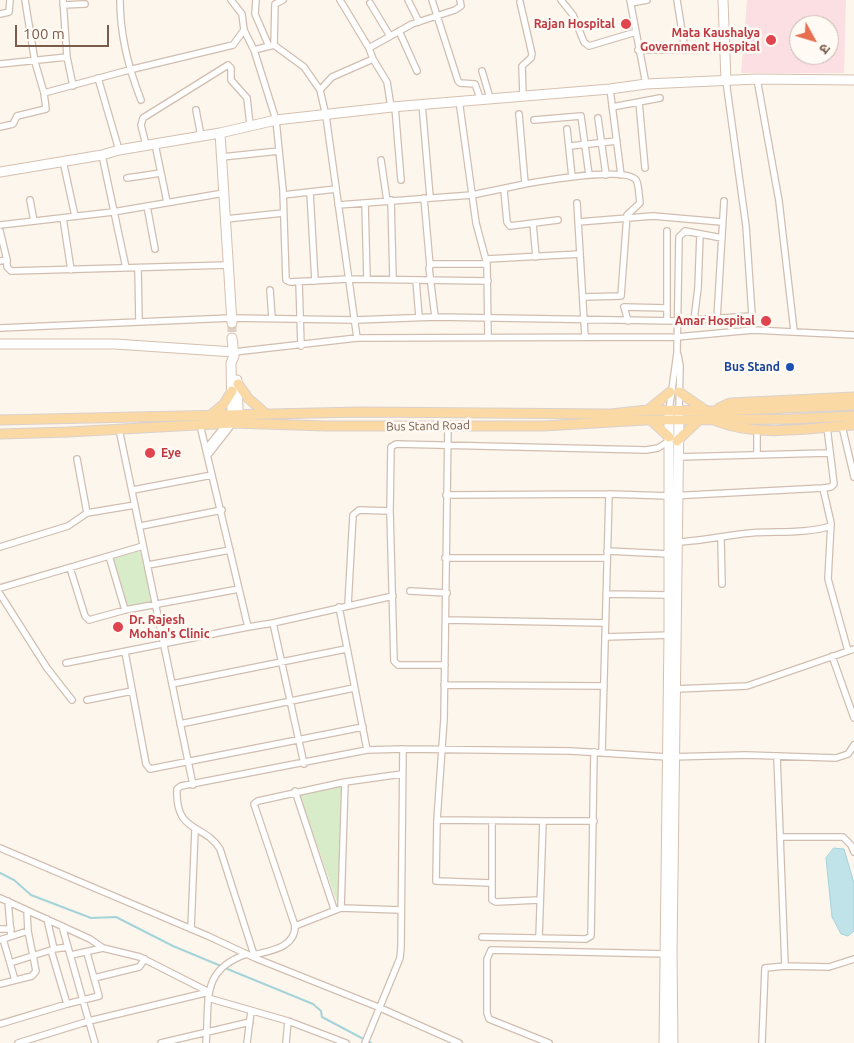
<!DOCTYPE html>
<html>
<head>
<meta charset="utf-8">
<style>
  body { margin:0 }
  #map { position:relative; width:854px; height:1043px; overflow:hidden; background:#fdf6ec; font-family:Ubuntu,"Noto Sans Devanagari",sans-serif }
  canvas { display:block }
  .north { position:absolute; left:789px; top:15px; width:50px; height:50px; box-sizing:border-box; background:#fffaf3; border:1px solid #cabbb1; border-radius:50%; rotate:129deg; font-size:14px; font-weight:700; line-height:20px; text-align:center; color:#7a5c4d }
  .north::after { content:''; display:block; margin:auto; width:18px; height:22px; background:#e76f51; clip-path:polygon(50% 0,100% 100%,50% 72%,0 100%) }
  .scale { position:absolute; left:15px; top:25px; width:94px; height:22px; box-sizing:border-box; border:2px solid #7a5c4d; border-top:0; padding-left:6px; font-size:15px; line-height:18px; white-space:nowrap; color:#7a5c4d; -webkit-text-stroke:4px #fffaf3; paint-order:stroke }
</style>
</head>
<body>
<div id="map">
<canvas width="854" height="1043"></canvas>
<div class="north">उ</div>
<div class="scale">100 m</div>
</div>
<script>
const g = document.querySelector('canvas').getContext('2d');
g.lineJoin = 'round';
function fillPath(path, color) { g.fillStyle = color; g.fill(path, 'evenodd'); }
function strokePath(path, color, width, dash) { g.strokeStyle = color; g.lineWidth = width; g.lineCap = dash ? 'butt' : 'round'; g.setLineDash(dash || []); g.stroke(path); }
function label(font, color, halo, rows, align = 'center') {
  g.font = font + ' Ubuntu,sans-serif'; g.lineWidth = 5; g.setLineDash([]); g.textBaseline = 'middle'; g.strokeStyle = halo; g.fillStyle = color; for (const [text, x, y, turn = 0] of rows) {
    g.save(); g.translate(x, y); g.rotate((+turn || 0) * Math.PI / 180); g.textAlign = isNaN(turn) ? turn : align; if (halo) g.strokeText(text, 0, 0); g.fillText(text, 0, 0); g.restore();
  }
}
fillPath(new Path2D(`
  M747 0H846L844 73H741ZM799 25H829V55H799Z`), '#fbdfe3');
fillPath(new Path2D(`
  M140 551 153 602 126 608 111 559Z
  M342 785 338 905 299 793Z`), '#d8ecc9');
const water = new Path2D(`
  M834 848 844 849 854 883V931L848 936 841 934 832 917 826 858Z`);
fillPath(water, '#bfe3e8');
strokePath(water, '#a5d3da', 1);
strokePath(new Path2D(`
  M0 873 14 880 31 895 91 918 116 917 173 946 221 966
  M225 968 313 1004 321 1011 322 1017 371 1043`), '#a5d3da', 2);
strokePath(new Path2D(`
  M232 323V338`), '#dcd0c4', 9, [9, 4.5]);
const street = new Path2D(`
  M25 0 35 62 44 93
  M63 0 67 57 73 86
  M120 0C120 36 128 67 141 100
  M231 0 242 14 244 30 254 50 276 120 283 190 286 280 290 282 349 279 488 281
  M256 0 255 14 268 44
  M340 0 369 48 373 59 332 77 320 90 326 116 357 338
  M408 0 419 22
  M432 0 458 81 460 83 475 84 480 98
  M561 0 573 15 584 42 589 46 636 32
  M630 0 646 84
  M677 0 685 50
  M520 2 532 54 531 58 522 66 523 95
  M370 3 390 36
  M631 3 647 0
  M63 5 85 4
  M0 14 9 12 10 0
  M399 31 417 71
  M274 45 304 67 320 90
  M369 48 412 24 455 10 461 6 460 0
  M254 50 274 45 275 4 283 0
  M638 50 725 49
  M373 59 387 82 391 107
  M0 64 67 57
  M482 71 490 98
  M98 78 119 150
  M757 79 779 201 794 331
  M610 89 621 175
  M459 100 476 223 487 264 488 337
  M639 102 645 168
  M422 104 430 197
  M395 107 401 180
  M612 107 660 98
  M196 110 201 136
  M598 118 606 175
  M534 120 581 116 589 175
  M0 127 13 124 17 116 46 109 44 93 129 70 233 45 244 30
  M567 129 572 177
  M155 144 167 202
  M146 145 141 125 143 118 228 65 231 68V80L247 98 250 125
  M570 146 617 141
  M102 155 126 268
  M222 157 279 151
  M381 160 387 201
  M63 161 75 216
  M127 178 161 173
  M525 184C542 181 626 166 636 180 639 184 639 197 640 203L627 215 621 296 583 297
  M504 190 507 222 510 226 558 220
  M310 192 315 281
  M283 195 336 189
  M424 198 430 266
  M30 200 34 221
  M391 200 393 279
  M365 203 367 279
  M338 205 472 195 525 184 519 114
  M147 206 155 249
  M63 218 71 270
  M226 219 283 213
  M578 222 653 216 722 222
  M533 224 536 257
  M0 225 113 212 224 193
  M0 231 7 260 0 261
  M580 254 585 337
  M487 259 580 254 577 203
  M7 260V267L11 271 229 265
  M138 268 139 322 231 318 355 320 435 317 677 321 751 316
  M416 280 419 317
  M299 282 301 346
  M270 290 272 318
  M435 317 429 268 431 264H487
  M717 319 724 201
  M694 320 698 288 700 234
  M628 321 624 307 667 308
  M667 321V231
  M0 328 139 322
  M753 330 854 335
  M234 352 357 338 677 337 753 330 746 226 726 81
  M678 355 680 366 679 411
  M669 411 677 353 679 237 685 231 722 238
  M200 425 248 627 273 623 304 764
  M842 426 854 477
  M827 427 834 484 831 487 823 488 831 523 828 579 848 651
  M119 429 193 785
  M757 431V454
  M206 449 227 423
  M208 455 233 423
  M677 457 828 453
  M77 459 87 513
  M133 490 212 475
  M609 494 670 496 823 488
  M446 495 609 494 602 752
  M141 526 222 510
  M721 539 722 584
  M674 542C700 542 725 535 751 533 778 531 805 534 831 526
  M0 547 68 526 87 513 135 505
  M607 551 669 554
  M109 556 125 610
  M445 558H607
  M148 565 230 550
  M70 568 85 616 89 620 125 610 239 589
  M0 588 143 546
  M410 591 447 593
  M0 594 47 668 72 700
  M606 594 669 595
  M348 605 353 515 359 510 390 511
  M339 607 367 750
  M446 620 605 623
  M273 623 393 596
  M605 637 672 635
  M125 652 146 764 150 769 363 727
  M832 656 854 718
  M66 663 248 627
  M445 665H398L394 661 390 511 391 447 396 444 646 450 658 448 669 441
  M172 684 346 649
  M444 685 604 686
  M676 689 747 686 854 649
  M87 700 132 691
  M180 724 354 688
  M403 749 367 750 181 786 177 789C175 834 204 823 220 849L255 958 378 1007 459 1043
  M777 756 785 966
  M295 791 334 909
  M437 820 444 719 448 426
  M492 821V900L496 902 539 900
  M780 837H843L851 845 854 852
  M0 848 208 936 255 958
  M491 883 436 881 437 820 543 821
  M0 898 90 939 103 948 140 957 209 992
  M8 901 11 936
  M341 908 345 782 402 774
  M62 926 95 1043
  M295 926 341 908 400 910
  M0 929H11
  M191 929 195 830
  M482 937 586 939 591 936 594 752
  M539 938 543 821H594
  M3 939 15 980
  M0 940 28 931
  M54 949 68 947
  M71 955 103 948
  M253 955C270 951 295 948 295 926L254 804 258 801 345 782
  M10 963 51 950
  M94 978 139 967 145 959
  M0 984 32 976 36 971 28 931 27 911
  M208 998 288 1021 346 1043
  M67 1004 99 996 87 953
  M0 1024 67 1004 51 950 54 949 47 919
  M18 1043 89 1021 209 992
  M161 1043 250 1022
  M206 1043C210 1002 199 970 247 954
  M247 1043 251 1011
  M286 1043 288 1021
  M365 1043 400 958 401 947 403 749 571 751 668 757 746 755 836 758 848 754 854 745
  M549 1043 489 1019 487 1013V959L491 950 667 954
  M762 1043 765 968 785 966 829 967 854 959`);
const secondary = new Path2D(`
  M723 0 726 81
  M220 133 232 323
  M0 172 102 155 119 150 220 133 276 120 392 107 610 89 646 84 757 79 854 80
  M0 344H115L234 352
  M237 380 238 410
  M228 421 232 413 231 363 234 356 232 338
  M664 1043 669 635V413
  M673 1043 672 954 679 414`);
const primary = new Path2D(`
  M238 384 248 398 265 413
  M679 392 705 410
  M719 408 730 403 854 397
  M648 410 670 392
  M212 414 224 404 232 391
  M0 420 360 412 611 414 647 410 715 411 854 405
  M651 420 669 437
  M716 421C759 438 809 428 854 425
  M0 434 68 432 233 423 326 426H543L645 420 791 419 854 416
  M677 441 699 420`);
strokePath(street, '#d1beb0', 8);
strokePath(secondary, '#d6c0b0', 11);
strokePath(primary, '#dad1cd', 11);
strokePath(street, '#fff', 5.5);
strokePath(secondary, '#fff', 9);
strokePath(primary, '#fbd9a5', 9);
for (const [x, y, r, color] of [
  [626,24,6,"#e0444e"],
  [771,40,6,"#e0444e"],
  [766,321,6,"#e0444e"],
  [790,367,5,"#1a4fb4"],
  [150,453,6,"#e0444e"],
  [118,627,6,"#e0444e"]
]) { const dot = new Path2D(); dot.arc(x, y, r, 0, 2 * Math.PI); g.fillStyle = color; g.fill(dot); strokePath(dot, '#fffaf3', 2); }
label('bold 12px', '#be3a42', '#fffaf3', [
  ["Rajan Hospital",615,24],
  ["Mata Kaushalya",760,33],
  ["Government Hospital",760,47],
  ["Amar Hospital",755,321],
  ["Eye",161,453,"left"],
  ["Dr. Rajesh",129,620,"left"],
  ["Mohan's Clinic",129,634,"left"]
], 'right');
label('bold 12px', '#164399', '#fffaf3', [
  ["Bus Stand",780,367]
], 'right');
label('12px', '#7a5c4d', '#fffaf3', [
  ["Bus Stand Road",428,426,-1]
]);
</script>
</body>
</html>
